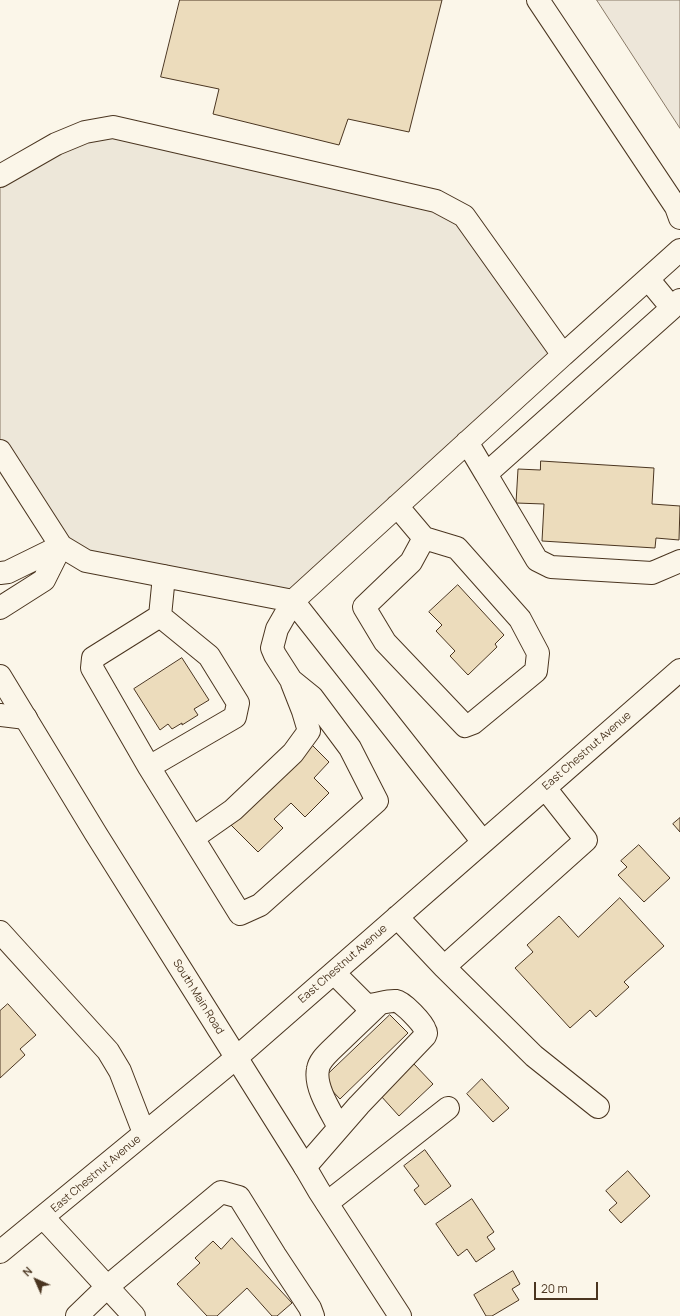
<!DOCTYPE html>
<html>
<head>
<meta charset="utf-8">
<style>
  body { margin:0 }
  #map { position:relative; width:680px; height:1316px; overflow:hidden; background:#fbf6e9; font-family:Manrope,sans-serif }
  canvas { display:block }
  .north { position:absolute; left:16px; top:1260px; width:40px; height:40px; -webkit-text-stroke:3px #fbf6e9; paint-order:stroke; rotate:315deg; font-size:11px; font-weight:700; line-height:16px; text-align:center; color:#4a3520 }
  .north::after { content:''; display:block; margin:auto; width:14px; height:18px; background:#4a3520; clip-path:polygon(50% 0,100% 100%,50% 72%,0 100%) }
  .scale { position:absolute; left:534px; top:1282px; width:64px; height:18px; box-sizing:border-box; border:2px solid #4a3520; border-top:0; padding-left:5px; font-size:12px; line-height:14px; white-space:nowrap; color:#4a3520; -webkit-text-stroke:3px #fbf6e9; paint-order:stroke }
</style>
</head>
<body>
<div id="map">
<canvas width="680" height="1316"></canvas>
<div class="north">N</div>
<div class="scale">20 m</div>
</div>
<script>
const g = document.querySelector('canvas').getContext('2d');
g.lineJoin = 'round';
function fillPath(path, color) { g.fillStyle = color; g.fill(path, 'evenodd'); }
function strokePath(path, color, width, dash) { g.strokeStyle = color; g.lineWidth = width; g.lineCap = dash ? 'butt' : 'round'; g.setLineDash(dash || []); g.stroke(path); }
function label(font, color, halo, rows, align = 'center') {
  g.font = font + ' Manrope,sans-serif'; g.lineWidth = 3; g.setLineDash([]); g.textBaseline = 'middle'; g.strokeStyle = halo; g.fillStyle = color; for (const [text, x, y, turn = 0] of rows) {
    g.save(); g.translate(x, y); g.rotate((+turn || 0) * Math.PI / 180); g.textAlign = isNaN(turn) ? turn : align; if (halo) g.strokeText(text, 0, 0); g.fillText(text, 0, 0); g.restore();
  }
}
const green = new Path2D(`
  M597 0H680V128Z`);
fillPath(green, '#ede6d9');
strokePath(green, '#887966', 1);
const parking = new Path2D(`
  M85 132 464 216 563 355 293 601 86 561 0 451V176Z`);
fillPath(parking, '#ede7d9');
strokePath(parking, '#887966', 1);
const building = new Path2D(`
  M180 0H442L409 132 348 119 339 145 213 114 219 89 161 77Z
  M541 461 654 468 652 504 680 506 679 540 656 538 655 548 542 541 544 504 516 503 518 469 540 470Z
  M458 585 504 635 495 644 497 647 468 675 450 656 455 651 436 631 442 625 429 612Z
  M182 658 209 700 194 709 198 715 182 725V723L172 729 168 724 160 730 134 689Z
  M312 745 329 762 314 778 329 793 305 817 291 803 274 819 283 828 258 852 231 825Z
  M680 818V832L673 824Z
  M639 845 670 878 644 902 618 875 627 867 621 861Z
  M620 898 664 946 624 982 629 987 596 1017 590 1010 570 1028 515 968 533 952 527 945 559 916 578 937Z
  M8 1004 36 1035 20 1049 25 1055 0 1078V1011Z
  M390 1015 408 1033 340 1099 322 1080Z
  M414 1064 433 1084 399 1116 381 1096Z
  M482 1079 509 1108 493 1122 467 1094Z
  M425 1150 451 1186 425 1205 414 1190 419 1186 404 1166Z
  M628 1171 650 1196 621 1223 609 1210 617 1203 606 1191Z
  M472 1199 494 1232 487 1237 495 1249 476 1262 467 1249 458 1256 436 1224Z
  M232 1238 292 1303 277 1316H272L247 1288 217 1316H207L177 1284 200 1263 195 1258 213 1241 221 1249Z
  M513 1271 520 1284 512 1289 519 1300 492 1316H486L474 1295Z`);
fillPath(building, '#ecdcbc');
strokePath(building, '#4a3520', 1);
const minor = new Path2D(`
  M538 0 676 207 680 218
  M0 176 56 144 85 132 113 127 436 201 464 216 563 355 293 601 86 561 61 546 0 451
  M648 279 672 308 680 300
  M563 355 680 250
  M467 442 486 474 672 308
  M486 474 537 560 551 567 652 573 680 561
  M397 506 424 538 457 548 520 619 538 653 536 671 473 723 465 726 385 642 364 607 411 562 424 538
  M0 573 8 572 61 546
  M0 608 44 580 61 546
  M160 616 93 658 92 668 149 767 240 914 260 905 377 801 350 748 312 697 291 680 275 655 272 648 277 629 293 601 483 842
  M160 616 164 576
  M0 715 26 718
  M149 767 235 717 238 703 209 656 160 616
  M193 838 233 810 293 753 309 731 303 711 292 683
  M397 917 444 967 534 1056 598 1107
  M0 932 108 1051 120 1071 144 1133
  M444 967 586 840 545 788
  M339 1127C331 1112 314 1087 318 1069 319 1062 325 1056 330 1051L379 1004
  M305 1167 359 1105 425 1036C426 1033 427 1033 425 1030 423 1023 403 1002 396 1001 387 1000 377 1005 368 1005L364 1003 334 973
  M327 1203 448 1108
  M43 1217 134 1316
  M0 1252 236 1058 680 670
  M77 1316 107 1287 221 1192 239 1197 275 1255 310 1308 313 1316`);
const major = new Path2D(`
  M0 676 96 834 305 1167 319 1191 400 1316`);
strokePath(minor, '#4a3520', 24);
strokePath(major, '#4a3520', 24);
strokePath(minor, '#fbf6e9', 22);
strokePath(major, '#fbf6e9', 22);
label('11px', '#4a3520', '#fbf6e9', [
  ["East Chestnut Avenue",587,751,-41],
  ["East Chestnut Avenue",343,964,-41],
  ["South Main Road",198,997,58],
  ["East Chestnut Avenue",96,1174,-40]
]);
</script>
</body>
</html>
